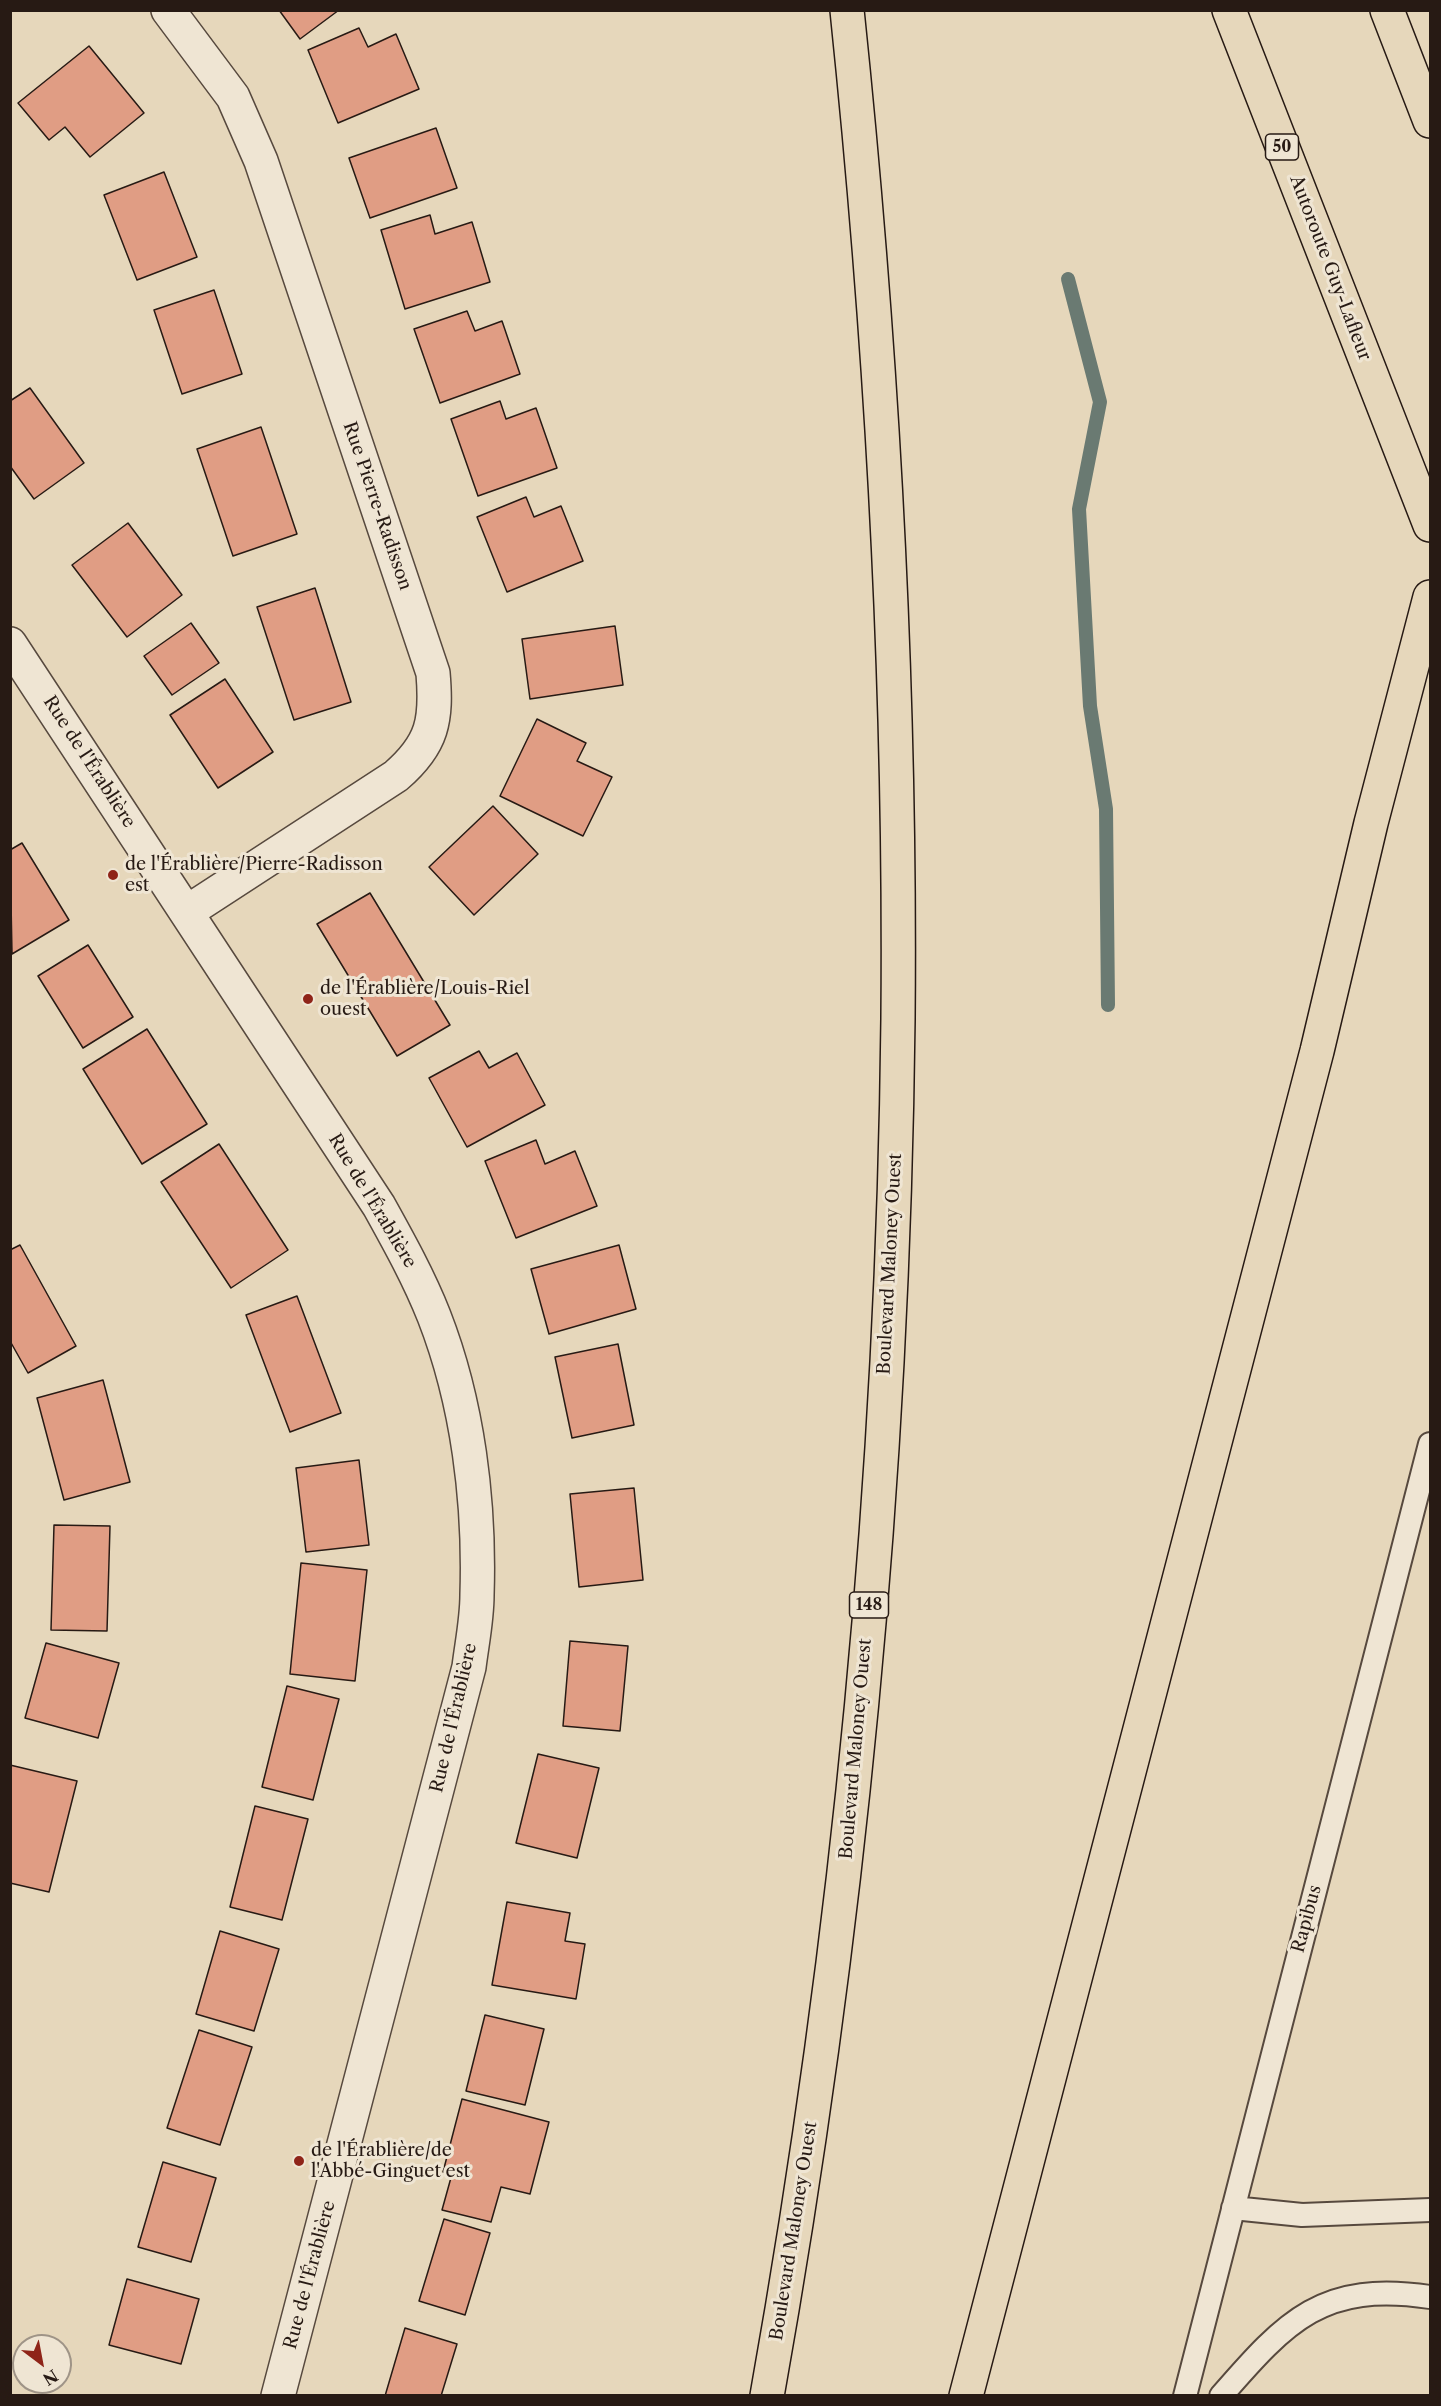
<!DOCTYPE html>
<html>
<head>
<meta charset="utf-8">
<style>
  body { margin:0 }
  #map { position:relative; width:1441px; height:2406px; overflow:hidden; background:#e6d7bb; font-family:"Libre Caslon Text",serif }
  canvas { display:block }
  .frame { position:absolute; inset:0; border:12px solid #271a14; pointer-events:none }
  .north { position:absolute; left:12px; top:2334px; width:60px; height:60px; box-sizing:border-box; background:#efe5d3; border:2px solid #9f9487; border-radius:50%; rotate:148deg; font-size:16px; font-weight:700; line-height:24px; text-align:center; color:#271a14 }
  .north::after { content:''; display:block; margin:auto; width:21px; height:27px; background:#8f2418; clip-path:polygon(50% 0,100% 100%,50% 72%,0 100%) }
</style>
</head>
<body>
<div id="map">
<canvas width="1441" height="2406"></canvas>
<div class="frame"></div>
<div class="north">N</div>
</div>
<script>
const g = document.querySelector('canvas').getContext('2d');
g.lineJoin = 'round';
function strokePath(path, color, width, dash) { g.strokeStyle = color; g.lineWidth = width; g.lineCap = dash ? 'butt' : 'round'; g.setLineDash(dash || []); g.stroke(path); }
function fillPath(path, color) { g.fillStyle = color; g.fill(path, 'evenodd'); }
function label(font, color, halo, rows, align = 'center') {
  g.font = font + ' "Libre Caslon Text",serif'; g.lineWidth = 6; g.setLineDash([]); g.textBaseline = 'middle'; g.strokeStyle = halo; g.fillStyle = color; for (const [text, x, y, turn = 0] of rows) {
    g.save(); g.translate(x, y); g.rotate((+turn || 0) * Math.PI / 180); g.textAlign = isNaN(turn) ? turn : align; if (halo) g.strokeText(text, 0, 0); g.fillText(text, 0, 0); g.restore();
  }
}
strokePath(new Path2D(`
  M1068 279 1100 402 1079 509 1090 706 1106 809 1108 1005`), '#6a7a72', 14);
const building = new Path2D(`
  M279 10H339L300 39Z
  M359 28 368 47 396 34 419 89 338 123 308 50Z
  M89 46 144 113 90 157 65 127 49 140 18 103Z
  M436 128 457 188 370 218 349 158Z
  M164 172 197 257 137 280 104 195Z
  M430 215 435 234 472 222 490 282 405 309 381 230Z
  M214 290 242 374 182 394 154 310Z
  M467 311 475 331 502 321 520 374 440 403 414 329Z
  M30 388 84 463 34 499 10 466V401Z
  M500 401 506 419 536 408 557 468 478 496 451 419Z
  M261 427 297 534 233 556 197 449Z
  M526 497 534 517 561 506 583 561 507 592 477 517Z
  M128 523 182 595 127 637 72 565Z
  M315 588 351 702 294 720 257 607Z
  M191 623 219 663 172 695 144 656Z
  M615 626 623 685 530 699 522 639Z
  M225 679 273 752 218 788 170 715Z
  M537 719 586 743 577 761 612 777 583 836 500 796Z
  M493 806 538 854 474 915 429 867Z
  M22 843 69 920 12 954 10 850Z
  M370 893 450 1025 397 1056 317 924Z
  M88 945 133 1017 83 1048 38 976Z
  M147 1029 207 1124 142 1164 83 1069Z
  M479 1051 489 1068 517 1053 545 1105 467 1147 429 1078Z
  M536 1140 545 1164 575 1151 597 1206 516 1238 485 1161Z
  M219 1144 288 1250 231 1288 161 1182Z
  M20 1245 76 1346 28 1373 10 1341V1250Z
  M619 1245 636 1309 549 1334 531 1269Z
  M297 1296 341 1413 290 1432 246 1315Z
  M618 1344 634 1425 572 1438 555 1357Z
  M103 1380 130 1482 64 1500 37 1398Z
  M359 1460 369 1545 306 1552 296 1468Z
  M634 1488 643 1580 579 1587 570 1494Z
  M54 1525 110 1526 107 1631 51 1630Z
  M301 1563 367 1570 355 1681 290 1674Z
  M570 1641 628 1646 620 1731 563 1726Z
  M46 1643 119 1663 98 1738 25 1718Z
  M287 1686 339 1699 313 1800 262 1787Z
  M538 1754 599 1768 577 1858 516 1843Z
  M10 1765 77 1781 49 1892 10 1883Z
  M255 1806 308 1819 282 1920 230 1907Z
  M507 1902 570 1913 565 1941 585 1944 576 1999 492 1985Z
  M220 1931 279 1949 254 2031 196 2014Z
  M485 2015 544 2029 525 2105 466 2091Z
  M199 2030 252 2047 220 2145 167 2128Z
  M462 2099 549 2122 530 2194 501 2187 491 2222 442 2210 452 2174 443 2172Z
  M163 2162 216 2178 191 2262 138 2247Z
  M444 2219 490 2233 465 2315 419 2301Z
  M127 2279 199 2299 181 2364 109 2345Z
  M405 2328 457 2344 441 2396H385Z`);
fillPath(building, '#e09d84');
strokePath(building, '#271a14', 1.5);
const service = new Path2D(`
  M1233 2208 1302 2215 1430 2210
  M1185 2396 1430 1444
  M1221 2396C1287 2320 1323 2281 1430 2297`);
const minor = new Path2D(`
  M168 10 233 97 261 161 433 673C437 720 433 744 396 776L187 912
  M10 644 379 1206C399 1242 419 1278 434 1316 468 1403 480 1502 477 1595 477 1619 472 1643 469 1667L278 2396`);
const motorway = new Path2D(`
  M1229 10 1430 525
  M1387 10 1430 121
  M767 2396C848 1942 893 1480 898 1019 901 683 882 345 847 10
  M966 2396 1317 1051 1371 823 1430 597`);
strokePath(service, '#57493e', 26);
strokePath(minor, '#57493e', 36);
strokePath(motorway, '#271a14', 36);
strokePath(service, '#efe5d3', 22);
strokePath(minor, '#efe5d3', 33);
strokePath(motorway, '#e6d7bb', 33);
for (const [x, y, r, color] of [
  [113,875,6,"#8f2418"],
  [308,999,6,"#8f2418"],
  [299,2161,6,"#8f2418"]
]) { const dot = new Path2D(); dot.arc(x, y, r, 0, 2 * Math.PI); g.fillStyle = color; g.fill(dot); strokePath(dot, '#efe5d3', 2); }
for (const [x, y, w] of [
  [1282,147,33],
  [869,1605,39]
]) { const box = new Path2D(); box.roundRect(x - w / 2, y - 13, w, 26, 4.5); g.fillStyle = '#efe5d3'; g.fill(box); strokePath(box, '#271a14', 1.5); }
label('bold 16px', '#271a14', null, [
  ["50",1282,147],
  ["148",869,1605]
]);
label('18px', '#271a14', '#efe5d3', [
  ["Autoroute Guy-Lafleur",1330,268,69],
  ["Rue Pierre-Radisson",377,506,71],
  ["Rue de l'Érablière",89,762,57],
  ["Rue de l'Érablière",372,1201,59],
  ["Boulevard Maloney Ouest",890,1264,-87],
  ["Rue de l'Érablière",454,1718,-77],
  ["Boulevard Maloney Ouest",856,1749,-85],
  ["Rapibus",1307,1919,-75],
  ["Boulevard Maloney Ouest",794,2231,-81],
  ["Rue de l'Érablière",310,2275,-75]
]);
label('18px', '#271a14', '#efe5d3', [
  ["de l'Érablière/Pierre-Radisson",125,865],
  ["est",125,886],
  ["de l'Érablière/Louis-Riel",320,989],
  ["ouest",320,1010],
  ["de l'Érablière/de",311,2151],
  ["l'Abbé-Ginguet est",311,2172]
], 'left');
</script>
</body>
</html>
